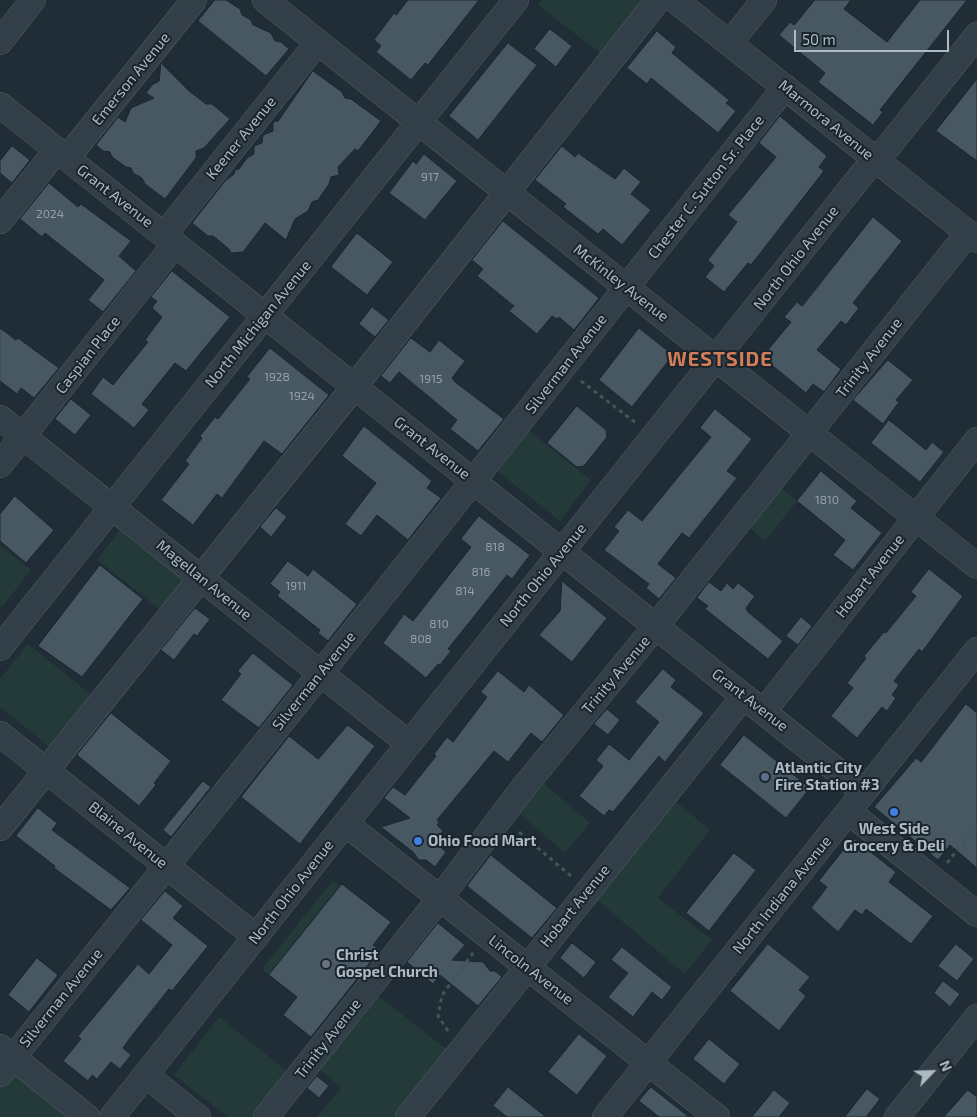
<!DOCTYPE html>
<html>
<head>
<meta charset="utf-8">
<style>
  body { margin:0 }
  #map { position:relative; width:977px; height:1117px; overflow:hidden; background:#202d37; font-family:"Exo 2",sans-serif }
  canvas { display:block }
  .north { position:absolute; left:907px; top:1047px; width:50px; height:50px; -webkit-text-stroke:4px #19242c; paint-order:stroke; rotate:66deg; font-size:14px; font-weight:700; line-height:20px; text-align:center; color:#adbac4 }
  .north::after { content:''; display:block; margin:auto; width:18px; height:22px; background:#adbac4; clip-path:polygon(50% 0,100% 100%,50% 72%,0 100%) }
  .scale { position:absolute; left:794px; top:30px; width:155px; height:22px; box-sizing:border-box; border:2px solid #adbac4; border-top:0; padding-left:6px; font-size:15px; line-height:18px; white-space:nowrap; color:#adbac4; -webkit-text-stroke:4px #19242c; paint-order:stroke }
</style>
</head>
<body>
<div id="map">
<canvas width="977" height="1117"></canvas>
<div class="north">N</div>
<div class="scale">50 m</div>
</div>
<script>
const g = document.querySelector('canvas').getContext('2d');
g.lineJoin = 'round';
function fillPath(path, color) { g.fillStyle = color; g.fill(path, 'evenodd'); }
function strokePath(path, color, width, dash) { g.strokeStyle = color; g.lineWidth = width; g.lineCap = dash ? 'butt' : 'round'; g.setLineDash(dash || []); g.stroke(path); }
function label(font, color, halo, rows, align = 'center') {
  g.font = font + ' "Exo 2",sans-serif'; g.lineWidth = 4; g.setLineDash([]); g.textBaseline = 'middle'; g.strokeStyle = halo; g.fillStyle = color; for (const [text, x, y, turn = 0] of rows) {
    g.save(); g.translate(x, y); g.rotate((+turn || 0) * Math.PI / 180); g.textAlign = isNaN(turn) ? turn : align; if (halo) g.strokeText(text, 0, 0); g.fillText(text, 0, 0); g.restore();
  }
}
fillPath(new Path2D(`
  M542 0H644L606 58 538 5Z
  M523 426 591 480 560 521 491 466Z
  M779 486 797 501 765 541 746 525Z
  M120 530 185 580 166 614 97 560Z
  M0 545 31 570 2 607 0 605Z
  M28 644 98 700 56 752 0 707V679Z
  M541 781 590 823 565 853 516 811Z
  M669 796 710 830 658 898 712 940 685 974 591 895Z
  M333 880 340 886 269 975 262 969Z
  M373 992 448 1050 400 1117H317L341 1088 321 1071 317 1060Z
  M219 1017 291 1074 257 1117H228L174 1075Z
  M13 1071 70 1117H0V1087Z`), '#233a38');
const building = new Path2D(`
  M215 0H226L240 9 242 15 251 20 253 25 271 33 275 41 281 42 289 49 266 76 198 21Z
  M408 0H479L428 65 425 63 411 80 376 52 381 46 374 40 394 13 396 15Z
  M815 0H851L844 9 887 42 920 0H967L880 110 883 112 873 125 818 82 825 73 779 35 790 22 794 25Z
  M550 29 572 46 556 67 534 49Z
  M657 31 676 47 672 53 729 100 726 103 736 111 718 133 651 78 647 84 627 68Z
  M508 43 537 65 478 140 449 116Z
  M161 63 189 91 206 104H212L230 119 204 148 196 151V158L165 199 145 184 142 178 133 173 131 168 126 167 112 157 110 152 103 151 96 145 118 117 125 122 131 108 154 98 146 93 152 85 159 81Z
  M313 71 342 92 345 98 351 99 381 121 358 151 355 149 338 167 339 175 331 177 329 184 318 200 312 202 308 211 295 219 286 240 265 223 243 252 231 253 229 249 213 236H208L192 223 225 181 234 174 235 170 239 169 247 158 254 154V146L262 143 263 135 273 131V122L278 121Z
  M977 79V161L936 131Z
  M780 116 827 156 819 167 824 171 751 265 748 263 724 292 705 277 714 266 708 260 737 222 728 215 776 157 759 143Z
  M12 146 30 160 12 183 0 173V161Z
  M562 146 575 157 578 153 615 179 624 168 641 182 631 194 651 210 622 245 603 229 598 234 563 207 566 204 535 180Z
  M424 154 457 181 425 220 389 193 413 161 416 164Z
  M49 183 78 207 81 204 131 241 119 256 136 271 103 312 88 300 104 280 45 233 42 237 20 219Z
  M873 217 902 241 853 303 859 308 846 325 841 321 817 350 841 369 824 392 813 384 806 393 762 357 791 322 784 317 797 302 802 306Z
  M503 221 599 298 574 330 559 317 557 319 552 316 537 334 509 311 514 306 477 276 483 269 472 260Z
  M357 233 393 262 367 295 331 267Z
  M172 271 230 317 186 371 175 363 142 404 149 410 134 428 91 394 103 377 113 385 148 342 145 340 162 317 152 308 157 301 151 297Z
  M372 307 389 320 375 337 359 324Z
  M0 328 16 340 18 338 59 368 34 398 21 388 17 394 0 381Z
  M639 328 673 355 632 407 599 380Z
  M411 338 430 352 439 340 465 361 452 378 455 382 504 419 478 451 450 429 457 420 399 372 390 383 381 376Z
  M270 348 329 395 282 454 264 441 222 498 217 494 193 525 161 500 189 464 185 461 202 438 200 436 215 417 218 419 250 379 247 377Z
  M888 360 913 380 896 400 899 402 883 424 853 400Z
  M71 399 91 415 75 435 55 419Z
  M577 406 606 430 607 437 584 466 577 467 547 443Z
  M715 409 752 439 727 471 737 478 689 538 682 533 658 564 676 578 659 599 646 588 649 584 604 550 619 531 614 527 628 510 642 521 711 437 700 428Z
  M889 420 926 450 932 442 944 452 920 482 871 443Z
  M364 426 432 481 427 488 441 498 408 540 377 515 361 536 345 524 376 483 342 456Z
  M821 471 857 501 851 508 882 533 853 570 833 555 845 540 797 501Z
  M15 496 54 530 26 563 0 541V514Z
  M276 508 287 517 271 537 260 527Z
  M479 516 530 555 512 579 507 575 448 649 451 651 440 665 438 664 426 678 383 643 404 614 413 621 471 547 461 539Z
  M288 561 308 576 313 569 357 604 328 641 318 633 320 630 277 596 280 592 270 584Z
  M100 565 143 599 82 677 38 646Z
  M929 569 963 596 922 652 919 649 894 681 899 685 892 695 896 698 887 711 882 707 857 738 831 716 853 688 847 683 866 658 864 656 884 632 886 633 916 596 911 592Z
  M562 581 607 618 572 662 539 635 560 611Z
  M709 582 721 591 727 583 733 589 738 583 755 596 746 608 748 612 783 641 768 659 705 609 708 606 697 598Z
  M195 608 210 619 197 636 194 634 174 660 161 650Z
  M801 617 812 626 798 645 786 636Z
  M253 653 293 685 259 728 221 700 241 674 238 671Z
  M663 669 676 680 671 687 704 713 665 762 659 756 613 812 609 810 604 816 579 796 603 766 596 760 609 744 629 760 659 722 635 702Z
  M498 671 524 692 529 685 564 715 542 742 531 733 508 762 494 751 437 820 439 822 437 825 443 831 437 839 440 842 438 845 446 852 435 867 426 860H419L413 852 381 827 410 818 384 798 393 787 405 795 436 756 434 754 447 737 453 742 487 697 481 692Z
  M966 704 977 713V868L950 845 938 860 874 807 916 758 921 762Z
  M607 709 620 720 608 735 594 724Z
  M111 713 171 761 154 783 156 785 139 806 77 755Z
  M348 725 375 746 300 844 241 797 289 736 318 759Z
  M744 735 810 788 786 818 720 765Z
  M203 781 211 787 171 837 163 830Z
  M38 808 57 823 52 830 130 888 111 910 54 868 55 866 16 836Z
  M853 838 896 872 889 882 933 916 911 944 866 909 862 915 855 910 838 932 811 908 827 887 819 881Z
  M734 853 756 870 709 931 686 913Z
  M491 855 557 908 532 938 467 886Z
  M342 884 391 922 373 945 380 950 311 1037 283 1015 297 997 269 975Z
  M165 891 183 906 173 918 208 946 172 991 169 989 130 1038 123 1048 131 1055 120 1069 111 1062 97 1079 92 1075 88 1081 63 1061 81 1039 78 1036 138 964 149 974 172 945 141 920Z
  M438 923 465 945 452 960 483 962 490 971H495L502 977 478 1006 440 975 433 984 407 962Z
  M572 943 596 962 584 978 560 958Z
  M768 944 810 977 799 990 806 996 779 1031 730 991Z
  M956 944 974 959 957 981 938 966Z
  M622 947 672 987 662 1000 652 992 633 1017 608 997 628 973 611 960Z
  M37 958 58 975 29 1012 8 995Z
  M943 981 960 994 950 1007 934 993Z
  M579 1034 607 1056 577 1095 548 1072Z
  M709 1039 740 1064 724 1084 693 1059Z
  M317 1076 329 1086 319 1098 307 1088Z
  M508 1087 546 1117H507L493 1106Z
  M651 1087 689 1117H659L639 1101Z
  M867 1089 880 1099 866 1117H845Z
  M774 1090 790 1103 779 1117H752Z
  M968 1090 977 1097V1117H944Z`);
fillPath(building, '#485863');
strokePath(building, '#1b262e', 1);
const minor = new Path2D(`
  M265 0 977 566
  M675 0 977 240
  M0 42 33 0
  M730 43 764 0
  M0 105 864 792
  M67 158 194 0
  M0 221 57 150
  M164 235 318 42
  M0 418 408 743
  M0 465 175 244
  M0 648 516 0
  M764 711 977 440
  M0 734 256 937
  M849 812 977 914
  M346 824 717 1117
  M0 828 355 386 658 0
  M0 1047 87 1117
  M0 1074 321 673 785 87
  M146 1075 198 1117
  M112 1117 863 173 888 147 977 35
  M266 1117 440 898 523 788 656 626 968 233
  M408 1117 744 696
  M605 1117 977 650
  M897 1117 977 1017`);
strokePath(minor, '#515d65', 26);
strokePath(new Path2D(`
  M581 381 636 423
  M519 832 571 876
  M947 863 977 825
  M448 1031 438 1016 442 995 473 953`), '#415756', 3, [4, 4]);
strokePath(minor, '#333f48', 25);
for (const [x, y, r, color] of [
  [765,777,5,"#5c6f8a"],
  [894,812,5,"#3f7fe0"],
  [418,841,5,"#3f7fe0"],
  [326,964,5,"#6b7280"]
]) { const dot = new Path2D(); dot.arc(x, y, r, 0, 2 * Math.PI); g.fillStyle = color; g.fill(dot); strokePath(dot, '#19242c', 2); }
label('12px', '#94a2ac', null, [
  ["917",430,177],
  ["2024",50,214],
  ["1928",277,377],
  ["1915",431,379],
  ["1924",302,396],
  ["1810",827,500],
  ["818",495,547],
  ["816",481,572],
  ["1911",296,586],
  ["814",465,591],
  ["810",439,624],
  ["808",421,639]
]);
label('15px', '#adbac4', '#19242c', [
  ["Emerson Avenue",131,79,-51],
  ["Marmora Avenue",826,120,39],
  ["Keener Avenue",241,138,-51],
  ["Chester C. Sutton Sr. Place",706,187,-52],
  ["Grant Avenue",115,196,38],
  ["North Ohio Avenue",796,258,-52],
  ["McKinley Avenue",621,283,38],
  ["North Michigan Avenue",258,324,-51],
  ["Caspian Place",88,355,-52],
  ["Trinity Avenue",869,358,-52],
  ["Silverman Avenue",566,364,-52],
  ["Grant Avenue",432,448,38],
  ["North Ohio Avenue",543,575,-51],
  ["Hobart Avenue",870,576,-52],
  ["Magellan Avenue",204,580,39],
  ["Trinity Avenue",616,675,-50],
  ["Silverman Avenue",314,681,-51],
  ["Grant Avenue",750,700,38],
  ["Blaine Avenue",128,835,39],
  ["North Ohio Avenue",291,892,-52],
  ["North Indiana Avenue",782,895,-51],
  ["Hobart Avenue",575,906,-51],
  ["Lincoln Avenue",531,970,38],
  ["Silverman Avenue",61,998,-51],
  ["Trinity Avenue",328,1039,-52]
]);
label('bold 15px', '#adbac4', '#19242c', [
  ["Atlantic City",775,768],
  ["Fire Station #3",775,785],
  ["West Side",894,829,"center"],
  ["Grocery & Deli",894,846,"center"],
  ["Ohio Food Mart",428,841],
  ["Christ",336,955],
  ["Gospel Church",336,972]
], 'left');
g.letterSpacing = '1px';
label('bold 20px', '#d37d59', '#19242c', [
  ["WESTSIDE",720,359]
]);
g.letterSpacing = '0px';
</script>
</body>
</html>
